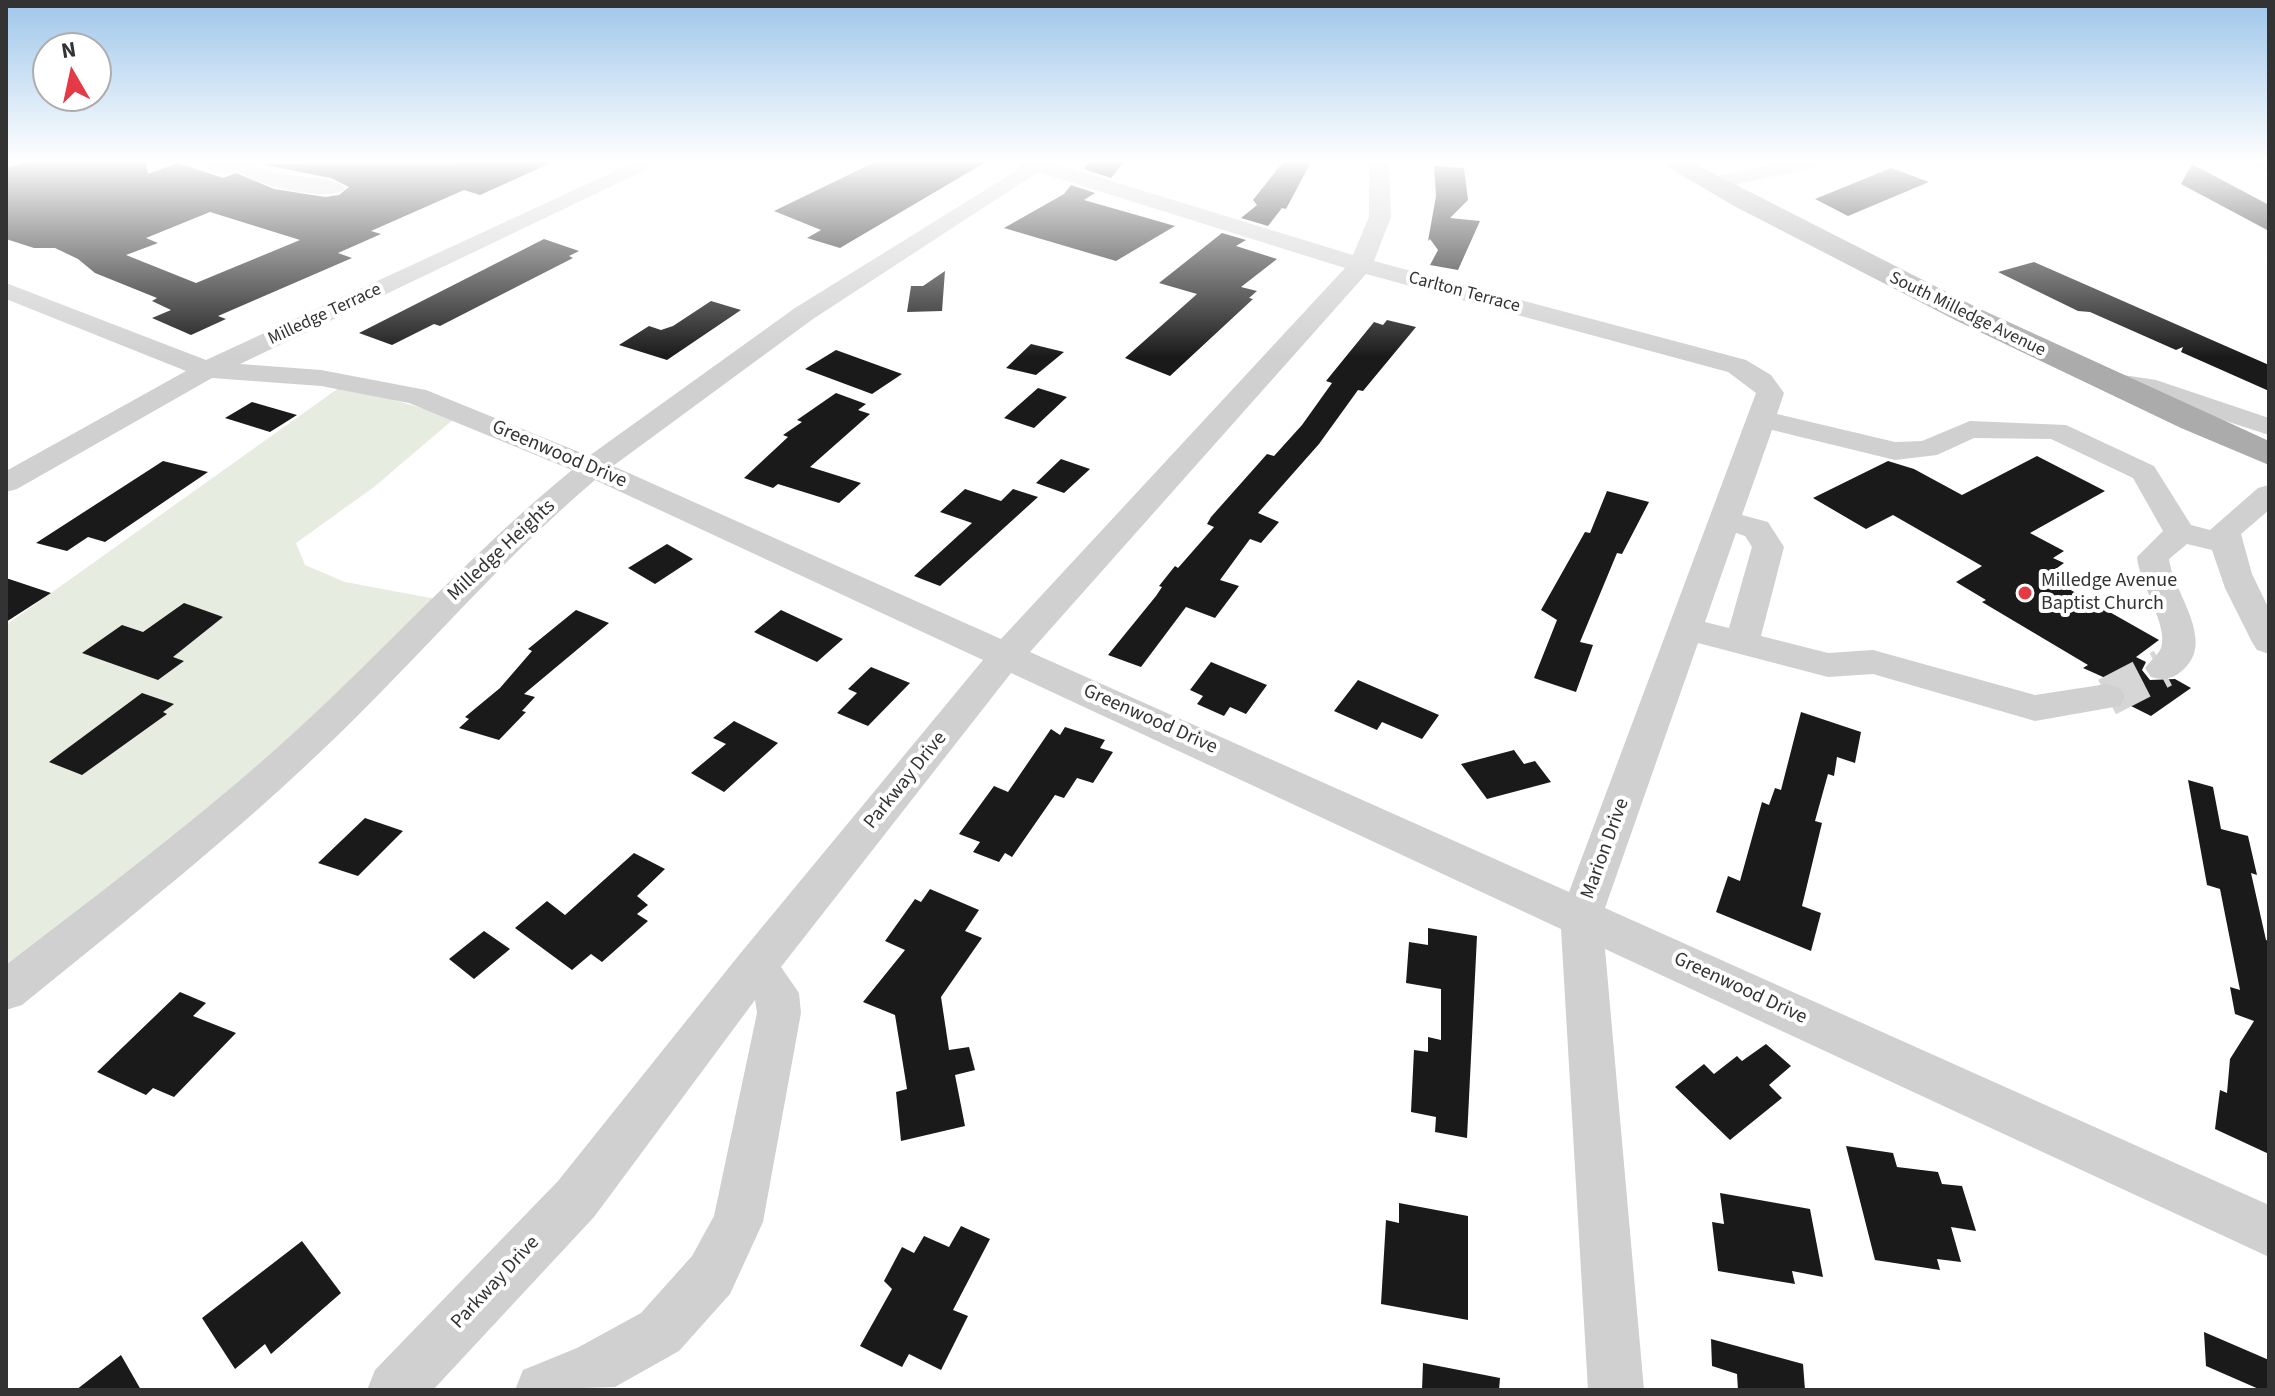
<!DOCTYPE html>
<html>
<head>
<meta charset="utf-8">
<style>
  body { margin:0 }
  #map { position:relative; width:2275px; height:1396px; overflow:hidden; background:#fff; font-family:"Source Sans 3",sans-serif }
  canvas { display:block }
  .frame { position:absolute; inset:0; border:8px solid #333; pointer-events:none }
  .north { position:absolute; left:32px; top:32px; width:80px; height:80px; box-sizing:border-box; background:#fff; border:2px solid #adadad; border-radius:50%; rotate:351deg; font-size:22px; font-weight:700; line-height:32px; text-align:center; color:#333 }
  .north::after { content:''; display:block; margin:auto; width:28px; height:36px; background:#e63946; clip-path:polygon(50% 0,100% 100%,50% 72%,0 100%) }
</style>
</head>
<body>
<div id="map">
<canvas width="2275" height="1396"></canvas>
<div class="frame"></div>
<div class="north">N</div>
</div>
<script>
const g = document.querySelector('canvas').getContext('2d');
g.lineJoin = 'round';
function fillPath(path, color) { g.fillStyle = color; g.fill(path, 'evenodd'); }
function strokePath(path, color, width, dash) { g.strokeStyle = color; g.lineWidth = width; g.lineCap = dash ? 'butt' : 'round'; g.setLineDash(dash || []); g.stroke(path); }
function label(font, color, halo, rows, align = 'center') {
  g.font = font + ' "Source Sans 3",sans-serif'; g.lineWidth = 8; g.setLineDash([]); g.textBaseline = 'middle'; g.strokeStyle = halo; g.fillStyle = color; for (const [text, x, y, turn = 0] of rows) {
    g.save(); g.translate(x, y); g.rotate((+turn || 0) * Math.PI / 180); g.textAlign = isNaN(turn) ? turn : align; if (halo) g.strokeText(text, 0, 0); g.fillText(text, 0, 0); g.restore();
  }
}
fillPath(new Path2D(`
  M343 385 455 418 374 487 296 543 305 565 345 582 436 599 334 704 164 851 6 970V625Z`), '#e6ecdf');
fillPath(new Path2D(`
  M26 162H146L148 174 178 163 223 178 236 173 274 189 325 197 339 195 349 187 331 178 260 164 553 162 480 195 464 190 371 231 381 234 338 253 352 258 218 316 226 319 191 335 152 318 171 310 152 301 157 298 95 273 78 259 55 248H34L6 239V168ZM210 212 300 240 196 283 126 255 158 243 146 238Z
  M875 162H986L840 248 807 238 821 230 774 211Z
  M1090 162H1124L1111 178 1084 169Z
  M1283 162H1311L1286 209 1282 208 1268 226 1241 218 1257 205 1253 200Z
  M2192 164 2269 205V231L2181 184Z
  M1434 166 1464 168 1468 200 1450 218 1480 221 1458 270 1430 265 1438 250 1430 239 1428 241 1436 196Z
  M1891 168 1929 182 1848 216 1815 199Z
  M1071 185 1095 193 1084 200 1175 226 1116 261 1004 228 1064 194Z
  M1222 233 1246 240 1236 246 1277 259 1241 287 1257 291 1249 298 1253 299 1170 376 1125 358 1197 294 1159 283Z
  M544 239 579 251 569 256 573 258 440 326 434 324 392 345 359 333Z
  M2034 262 2269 365V391L2181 352 2183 347 2176 350 2090 312 2078 311 1998 272Z
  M945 271 942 311 907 312 911 286H923Z
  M711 301 741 310 667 360 619 345 649 326 661 330 673 326Z
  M1387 320 1416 327 1363 391 1358 390 1319 444 1258 513 1279 522 1261 543 1250 539 1220 580 1239 586 1215 618 1186 607 1141 667 1108 655 1156 596 1162 587 1159 586 1175 566 1178 568 1214 527 1207 524 1211 517 1267 454 1274 456 1302 425 1332 383 1326 381 1374 322 1383 325Z
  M1031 344 1064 352 1036 375 1006 368Z
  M836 350 902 374 872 394 805 369Z
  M1038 388 1067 397 1034 428 1004 418Z
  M836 393 866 404 858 410 870 414 810 467 861 483 839 503 778 484 773 488 744 478 788 437 783 435 802 422 797 420Z
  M252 402 297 415 270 432 225 418Z
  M2037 456 2105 491 2030 533 2064 551 2053 558 2064 563 2046 576 2159 640 2136 657 2146 662 2142 670 2150 680 2175 679 2191 688 2151 716 2125 703 2128 696 2121 685 2083 668 2088 665 1982 602 1986 600 1956 582 1982 566 1893 515 1866 529 1813 498 1888 461 1914 469 1962 495Z
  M1061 459 1090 469 1064 493 1036 483Z
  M163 461 208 472 105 542 88 537 67 551 36 543Z
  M965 489 1001 501 1013 489 1038 497 940 586 914 576 972 523 940 512Z
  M1607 491 1649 502 1622 554 1617 553 1580 642 1593 645 1576 692 1534 678 1557 620 1541 610 1585 532 1590 533Z
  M667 544 693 559 655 584 628 568Z
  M6 578 51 593 6 622Z
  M184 603 223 617 173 657 184 661 158 680 82 653 122 625 143 632Z
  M576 610 609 623 524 694 535 697 522 711 526 712 499 740 459 728 469 719 465 717 500 688 532 651 528 649Z
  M781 610 843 639 817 662 754 632Z
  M1211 662 1267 685 1246 714 1230 707 1224 716 1197 704 1203 696 1190 690Z
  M871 667 910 683 868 726 837 713 857 693 848 689Z
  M1358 680 1439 715 1422 739 1382 722 1377 730 1334 711Z
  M142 693 174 704 163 712 167 714 82 775 49 762Z
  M1801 712 1861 732 1855 763 1837 757 1834 776 1828 774 1815 821 1822 823 1802 906 1821 913 1811 951 1716 912 1728 876 1740 881 1762 802 1769 805 1775 788 1781 790Z
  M734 721 778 743 724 792 691 773 726 744 713 738Z
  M1065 727 1105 740 1100 748 1113 752 1093 783 1077 778 1064 798 1055 795 1012 857 1005 853 999 862 973 852 980 842 959 834 994 786 1008 792 1051 729 1060 735Z
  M1514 750 1524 764 1535 761 1551 782 1487 799 1461 764Z
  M2188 780 2213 787 2221 829 2248 836 2257 875 2251 873 2266 940 2269 941V1154L2215 1129 2220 1090 2227 1093 2230 1059 2254 1021 2235 1014 2230 987 2240 990 2220 889 2207 885Z
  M365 818 403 831 358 876 318 863Z
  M634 853 665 869 637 896 648 905 637 914 648 921 602 962 591 954 572 970 515 928 547 901 565 915Z
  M930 889 979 910 965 931 982 938 941 997 949 1050 969 1047 975 1070 955 1075 965 1126 901 1141 896 1092 907 1089 895 1015 863 1002 905 950 885 941 915 899 921 902Z
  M1428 928 1477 936 1467 1138 1435 1132 1436 1117 1411 1112 1414 1050 1428 1052V1037L1441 1040V989L1406 983 1409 942 1428 945Z
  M484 931 510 949 474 979 449 959Z
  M180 992 206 1003 193 1016 236 1033 174 1097 153 1088 146 1095 97 1072Z
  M1766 1044 1791 1066 1769 1085 1782 1098 1730 1140 1675 1087 1704 1064 1714 1074 1737 1056 1742 1061Z
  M1846 1146 1893 1153 1897 1167 1938 1172 1942 1184 1962 1186 1976 1231 1951 1227 1961 1262 1937 1259 1940 1270 1875 1260Z
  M1720 1193 1810 1209 1823 1277 1792 1271 1795 1284 1718 1271 1712 1222 1724 1224Z
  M1399 1203 1468 1216V1320L1381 1304 1386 1220 1399 1223Z
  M961 1226 990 1239 953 1310 968 1316 941 1370 909 1354 902 1367 860 1346 892 1289 884 1281 902 1247 914 1253 924 1236 949 1247Z
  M302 1241 341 1293 271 1354 265 1344 235 1369 202 1318Z
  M2204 1332 2269 1360V1390H2261L2206 1366Z
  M1711 1339 1803 1364 1805 1390H1738L1737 1374 1712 1366Z
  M121 1355 141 1390H76Z
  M1423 1363 1500 1378 1499 1390H1422Z`), '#1a1a1a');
strokePath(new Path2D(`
  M2107 697 2163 668`), '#d6d6d6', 39, [39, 19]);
fillPath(new Path2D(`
  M197 162H256L257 166C280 179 333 174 346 188 332 204 252 185 237 170L224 172 200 166Z
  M635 162H662L240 364 321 370 426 390 589 456 795 308 1016 171 1020 166 1018 162H1049L1353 255 1369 217V162H1389L1391 217 1374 261 1746 360 1771 375 1784 393 1777 414 1895 442 1922 441 1970 421 2066 425 2154 466 2191 525 2210 530 2258 488 2269 485V510L2241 534 2252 574 2269 609V654L2257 650 2252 642 2225 588 2212 550 2187 544 2169 559C2173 592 2216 640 2184 669 2173 679 2165 681 2151 677L2145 668C2150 661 2158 655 2161 648 2169 626 2139 583 2137 557L2163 531 2133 478 2051 439 1974 438 1937 455 1895 460 1772 430 1742 515 1768 522 1784 547 1761 636 1828 653 1873 650 2035 695 2107 684 2120 688 2125 697 2120 706 2035 721 1873 674 1828 677 1698 643 1605 908 2269 1205V1257L1605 949 1644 1390H1588L1561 929 1011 673 781 967 799 993 801 1013 763 1222 730 1294 679 1351 615 1387 515 1390 523 1370 577 1348 641 1313 692 1256 714 1216 757 1013 755 1000 594 1217 433 1390H367L375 1370 558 1181 739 955 983 660 595 480C502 559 424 652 336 737 237 833 129 918 22 1005L6 1010V965C110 885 216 806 312 716 399 635 479 546 572 470L409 403 321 386 212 378 17 489 6 492V471L186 371 6 299V283L206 360ZM1038 172 1345 268 1001 639 613 466 813 319ZM1366 274 1728 372 1756 393 1569 892 1030 652ZM1736 533 1745 536 1752 547 1729 628 1705 622Z
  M1784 162H1822L1819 166 1712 190 1701 184 1704 179Z
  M2248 162H2269V173Z
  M2110 373 2156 380 2269 418V435L2142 394 2100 387 2097 381 2100 375Z`), '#d0d0d0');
fillPath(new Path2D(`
  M1659 162H1691L1978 308 2269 441V465L2181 428 1957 321 1736 207Z`), '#ababab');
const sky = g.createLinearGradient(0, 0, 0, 357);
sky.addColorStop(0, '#9ec6ea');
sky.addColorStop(0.45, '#fff');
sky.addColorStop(1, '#ffffff00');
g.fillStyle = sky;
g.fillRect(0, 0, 2275, 357);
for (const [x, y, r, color] of [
  [2025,593,8,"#e63946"]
]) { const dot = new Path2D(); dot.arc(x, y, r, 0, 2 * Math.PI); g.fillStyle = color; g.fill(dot); strokePath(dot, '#fff', 3); }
label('18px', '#333', '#fff', [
  ["Carlton Terrace",1464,293,15],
  ["Milledge Terrace",325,315,-25],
  ["South Milledge Avenue",1967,315,26]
]);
label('20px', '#333', '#fff', [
  ["Greenwood Drive",559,455,23],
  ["Milledge Heights",502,551,-43],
  ["Greenwood Drive",1150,720,24],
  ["Parkway Drive",906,781,-51],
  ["Marion Drive",1606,849,-70],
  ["Greenwood Drive",1740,989,25],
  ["Parkway Drive",496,1283,-47]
]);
label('20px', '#333', '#fff', [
  ["Milledge Avenue",2041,582],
  ["Baptist Church",2041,605]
], 'left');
</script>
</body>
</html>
